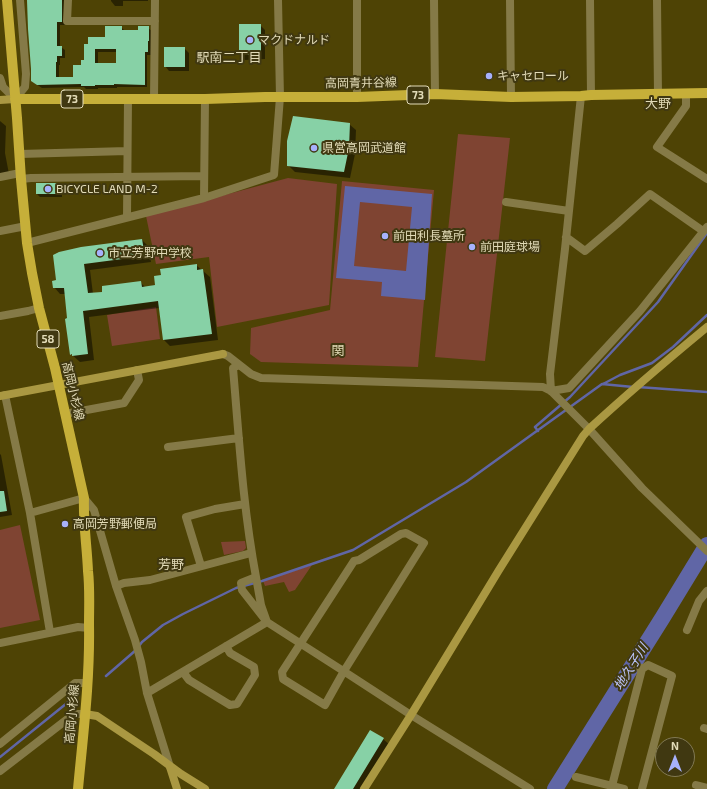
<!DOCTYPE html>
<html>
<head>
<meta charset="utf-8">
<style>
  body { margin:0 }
  #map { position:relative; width:707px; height:789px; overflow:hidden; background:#4e4305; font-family:"Exo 2",sans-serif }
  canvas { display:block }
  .north { position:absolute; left:655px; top:737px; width:40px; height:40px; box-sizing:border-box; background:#403811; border:1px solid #817954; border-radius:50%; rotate:0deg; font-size:11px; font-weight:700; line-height:16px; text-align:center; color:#e2dbb8 }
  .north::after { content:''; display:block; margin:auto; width:14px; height:18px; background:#a7b1fc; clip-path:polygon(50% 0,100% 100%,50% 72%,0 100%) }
</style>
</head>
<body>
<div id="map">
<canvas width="707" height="789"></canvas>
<div class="north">N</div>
</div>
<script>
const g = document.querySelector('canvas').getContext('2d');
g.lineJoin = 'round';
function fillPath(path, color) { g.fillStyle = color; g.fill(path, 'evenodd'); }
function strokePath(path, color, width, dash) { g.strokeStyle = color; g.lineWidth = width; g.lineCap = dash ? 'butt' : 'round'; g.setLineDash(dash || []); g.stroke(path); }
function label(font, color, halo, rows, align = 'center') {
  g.font = font + ' "Exo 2","Noto Sans JP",sans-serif'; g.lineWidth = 4; g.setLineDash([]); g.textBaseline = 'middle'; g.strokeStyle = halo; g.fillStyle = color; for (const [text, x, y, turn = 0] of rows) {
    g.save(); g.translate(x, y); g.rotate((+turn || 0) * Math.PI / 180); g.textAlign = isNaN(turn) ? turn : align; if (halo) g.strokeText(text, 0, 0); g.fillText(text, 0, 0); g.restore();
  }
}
fillPath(new Path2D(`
  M458 134 510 138 485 361 435 357Z
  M288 178 337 184 329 305 217 327 209 257 156 264 146 216Z
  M342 181 434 190 418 367 261 362 250 354 251 328 330 310Z
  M156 307 160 339 112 346 107 315Z
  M20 525 40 620 0 628V530Z
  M245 541 246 548 243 551 224 555 221 542Z
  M312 565 295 590 289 592 284 582 265 586 263 581Z`), '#7f4432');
fillPath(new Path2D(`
  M345 186 432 194 425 300 381 296 382 282 336 278ZM360 202 412 207 406 271 354 266Z`), '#6066a6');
fillPath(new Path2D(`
  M28 0H67L65 3V25H60V47H61L65 50V58H60V65H59V78H74L85 61V45L106 38 122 28 125 31H139L148 28 152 31 151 55H147V87H117V88H98V89H86L84 87 42 88 36 84ZM98 52H117V64H98Z
  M111 0H148V1H123V6H115L111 1Z
  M260 25 265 30V59L245 60 240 55Z
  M184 48 189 53V71H169L165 66Z
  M0 121 6 126 5 153 9 174 0 176Z
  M349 124 356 130 355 154 350 178 295 172 288 165Z
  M37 184H59L62 187V197H40L37 194Z
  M142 240 149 247 151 262 90 270 93 294 103 293 140 282 145 287 156 285 196 265 210 277 218 340 170 346 164 340 159 308 89 317 94 360 80 362 71 354 68 319 65 294H60L54 287 57 281 54 256Z
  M0 454 1 455 12 515 0 517Z
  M383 739 390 745 363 789H336Z`), '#0007');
strokePath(new Path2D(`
  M603 384 620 375 652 363 673 347 707 315
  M638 387 707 392
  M538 431 535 427 570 397 658 302 707 233
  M139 646 142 642 163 625 183 614 236 588 262 581 353 550 466 482 602 384 633 387
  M106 676 136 650
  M0 757 72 699`), '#6066a6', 2.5);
strokePath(new Path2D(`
  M555 789 663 617 707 545`), '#6066a6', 16);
fillPath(new Path2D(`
  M27 0H62V22H57V46H62V56H57V62H56V77H73V65H81V60H84V44H88V37H105V26H122V30H138V26H149V41H148V52H145V85L114 84V85H95V86H81V84L37 85 31 81V69L28 29ZM95 49H116V63H95Z
  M239 24H261V55H239Z
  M164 47H185V67H164Z
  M293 116 350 123 349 148 344 172 287 166V141Z
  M36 183H59V194H36Z
  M142 239 145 256 84 264 88 293 102 292V286L141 281 142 287 155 285 154 276 161 275 160 269 197 264V270L203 269 212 334 163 340 158 301 83 311 88 354 72 356V354L70 355 65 319 67 318 64 288H53L52 281 56 280 53 255 59 252 81 247Z
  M0 491H4L7 511 0 512Z
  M370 730 384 738 353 789H334Z`), '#87d1a6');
strokePath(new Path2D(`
  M68 0 67 21H155
  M357 0V97
  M434 0 435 94
  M510 0 511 97
  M590 0 591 95
  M657 0 658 94
  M0 78 3 87 15 99 25 87 26 74 20 0
  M686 93V106L657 147 707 179
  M154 99 155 0
  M20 154 127 151
  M0 177 20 173
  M21 179 31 178 204 176
  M204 198 205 99
  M506 202 569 211
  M127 217 128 99
  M0 231 26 226
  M566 237 585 251 617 224 650 194 703 231
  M27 243 204 198 274 175 280 97 278 0
  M0 316 28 311 39 308
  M223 354 228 356 251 374 261 378 543 387 551 391 589 429 642 488 707 551
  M239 365 233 368C239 438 243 508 256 577L241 583 242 590 267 622 348 674 411 715 530 789
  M551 391 550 374 565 249 581 96
  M551 391 569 388 640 311 707 227
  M5 395 30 513 50 632
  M65 414 124 403 139 380 137 370
  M168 447 239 438
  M30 513 84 498 94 510 116 586 135 640 141 662 147 693 170 767
  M406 533 424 543 344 671 325 705 283 679 282 672 354 561 359 560 401 534Z
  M201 566 186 517 215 509 245 504
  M116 586 124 583 150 580 251 553
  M687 630 699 601 707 591
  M0 643 78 627 89 628
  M637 666 642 669 648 665 672 676 642 789
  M183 672 189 680 230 705 237 704 255 675 254 667 230 653 226 646
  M147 693 267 622 261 605 256 577
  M704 728 707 729
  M0 744 75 683H87
  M0 771 74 714H85
  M576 777 612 786
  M696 785 707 788
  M624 789 612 786 642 669`), '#857a47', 8);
strokePath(new Path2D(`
  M0 100 15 99
  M0 396 223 354
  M85 714 97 716 154 754 181 774 205 789
  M170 767 177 789
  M364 789 411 715 499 570 583 436 589 429C627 394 667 360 707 327`), '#aa9842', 8);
strokePath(new Path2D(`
  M7 0 17 118 21 179 27 243 32 273 39 308 55 368 84 498C83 522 87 547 88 571 90 589 89 607 89 625 90 680 83 735 78 789
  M15 99H205L265 97H357L435 94 511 97 581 96 591 95 707 93`), '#c6af39', 10);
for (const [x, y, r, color] of [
  [250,40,4,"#a7b1fc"],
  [489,76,4,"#a7b1fc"],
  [314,148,4,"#a7b1fc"],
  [48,189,4,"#a7b1fc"],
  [385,236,4,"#a7b1fc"],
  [472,247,4,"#a7b1fc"],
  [100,253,4,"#a7b1fc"],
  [65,524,4,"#a7b1fc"]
]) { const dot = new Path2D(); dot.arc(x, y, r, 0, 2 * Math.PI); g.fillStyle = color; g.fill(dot); strokePath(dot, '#403811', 1.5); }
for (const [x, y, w] of [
  [418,95,22],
  [72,99,22],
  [48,339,22]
]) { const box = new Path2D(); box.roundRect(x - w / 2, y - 9, w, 18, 3); g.fillStyle = '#403811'; g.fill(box); strokePath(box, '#e2dbb8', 1); }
label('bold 11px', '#e2dbb8', null, [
  ["73",418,95],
  ["73",72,99],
  ["58",48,339]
]);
label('12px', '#e2dbb8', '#403811', [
  ["マクドナルド",258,40],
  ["キャセロール",497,76],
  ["県営高岡武道館",322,148],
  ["BICYCLE LAND M-2",56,189],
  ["前田利長墓所",393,236],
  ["前田庭球場",480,247],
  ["市立芳野中学校",108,253],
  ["高岡芳野郵便局",73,524]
], 'left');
label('12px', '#e2dbb8', '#403811', [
  ["高岡青井谷線",361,83,-1],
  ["高岡小杉線",73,391,77],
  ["高岡小杉線",72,714,-85]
]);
label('13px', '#e2dbb8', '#403811', [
  ["駅南二丁目",229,58],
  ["大野",658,104],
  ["関",338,351],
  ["芳野",171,565]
]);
label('italic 13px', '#bcc5fc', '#403811', [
  ["地久子川",631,667,-58]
]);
</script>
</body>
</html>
